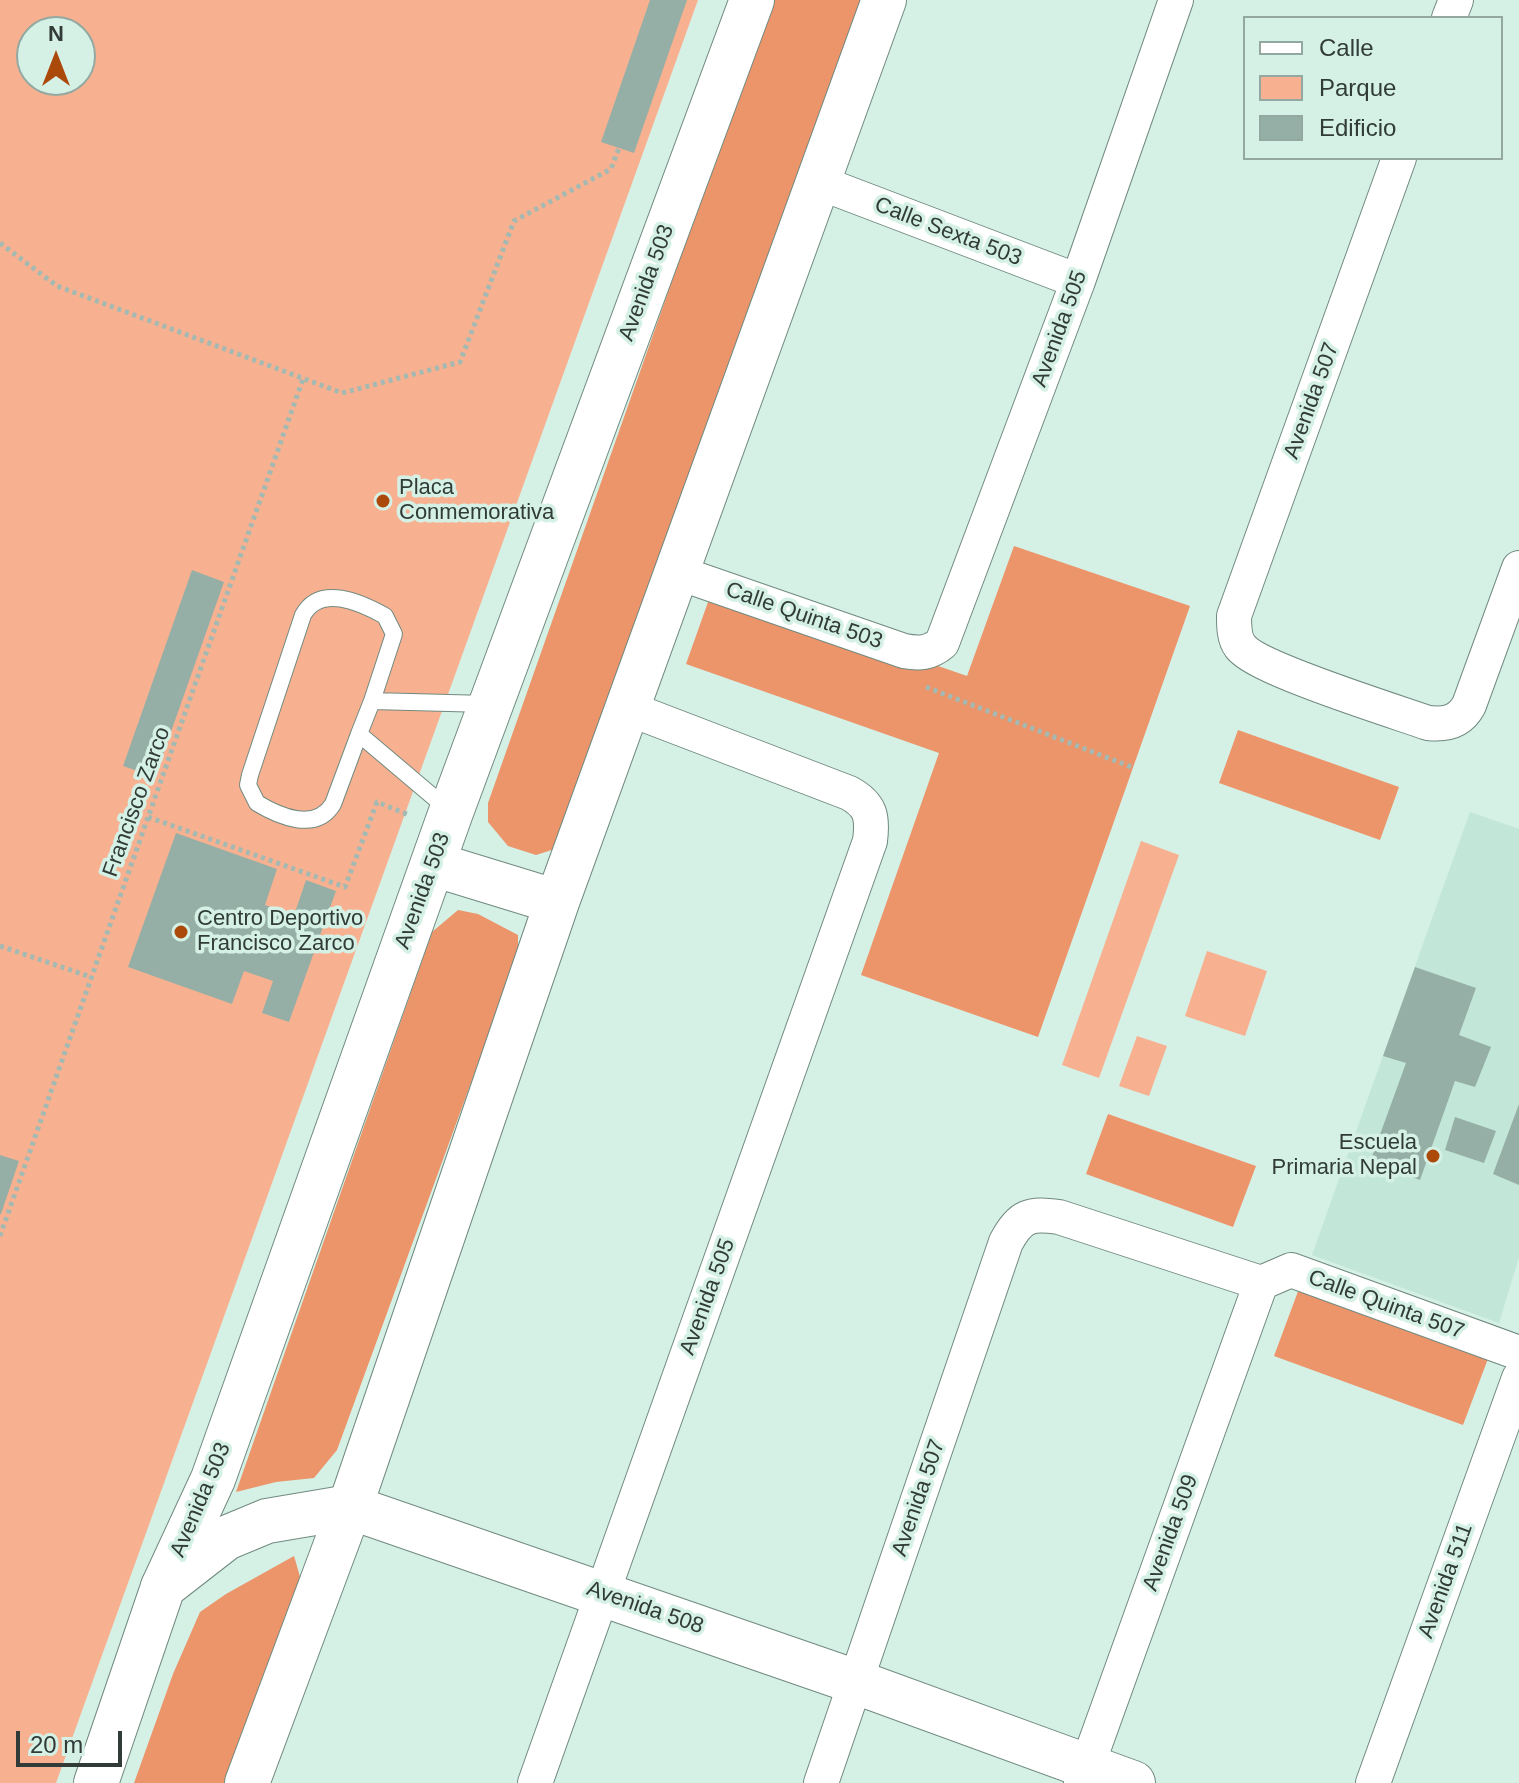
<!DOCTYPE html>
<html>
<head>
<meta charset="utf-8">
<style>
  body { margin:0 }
  #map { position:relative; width:1519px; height:1783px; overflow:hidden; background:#d5f0e5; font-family:Helvetica,sans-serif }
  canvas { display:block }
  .legend { position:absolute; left:1243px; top:16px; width:260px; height:144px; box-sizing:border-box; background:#d5f0e5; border:2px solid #93a8a0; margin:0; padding:10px 14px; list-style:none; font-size:24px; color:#313c38 }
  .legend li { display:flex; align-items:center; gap:16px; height:40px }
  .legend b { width:40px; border:2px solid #93a8a0 }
  .north { position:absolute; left:16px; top:16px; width:80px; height:80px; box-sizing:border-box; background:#d5f0e5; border:2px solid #93a8a0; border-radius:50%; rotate:0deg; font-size:22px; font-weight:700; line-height:32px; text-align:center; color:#313c38 }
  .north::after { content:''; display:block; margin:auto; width:28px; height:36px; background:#ab490a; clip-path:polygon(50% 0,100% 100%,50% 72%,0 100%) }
  .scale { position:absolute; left:16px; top:1731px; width:106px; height:36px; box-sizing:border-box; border:4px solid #313c38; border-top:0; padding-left:10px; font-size:24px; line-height:28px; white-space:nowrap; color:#313c38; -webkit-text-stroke:6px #d5f0e5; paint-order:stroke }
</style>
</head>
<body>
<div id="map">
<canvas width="1519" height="1783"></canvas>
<ul class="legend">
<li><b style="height:10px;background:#fff"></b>Calle</li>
<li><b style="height:22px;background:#f8b190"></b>Parque</li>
<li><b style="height:22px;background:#96afa6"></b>Edificio</li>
</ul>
<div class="north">N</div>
<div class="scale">20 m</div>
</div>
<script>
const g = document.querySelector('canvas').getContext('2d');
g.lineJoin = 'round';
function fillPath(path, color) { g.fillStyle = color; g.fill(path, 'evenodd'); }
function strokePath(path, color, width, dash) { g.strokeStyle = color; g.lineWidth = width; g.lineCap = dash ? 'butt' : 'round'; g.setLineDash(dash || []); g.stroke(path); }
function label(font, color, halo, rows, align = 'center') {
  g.font = font + ' Helvetica,sans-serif'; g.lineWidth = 7; g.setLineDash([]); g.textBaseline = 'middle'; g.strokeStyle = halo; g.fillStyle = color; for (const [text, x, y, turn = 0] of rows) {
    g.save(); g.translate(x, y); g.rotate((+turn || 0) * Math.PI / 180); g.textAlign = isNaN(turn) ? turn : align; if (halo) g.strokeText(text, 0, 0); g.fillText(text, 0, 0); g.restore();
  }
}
fillPath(new Path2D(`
  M1470 812 1519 829V1257L1499 1323 1312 1255Z`), '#c2e6d8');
fillPath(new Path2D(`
  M0 0H698L56 1783H0ZM32 32H80V80H32Z
  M1141 841 1179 855 1099 1078 1062 1065Z
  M1207 951 1267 971 1245 1036 1185 1016Z
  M1137 1036 1167 1046 1149 1096 1119 1086Z`), '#f8b190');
fillPath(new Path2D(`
  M771 0H863L558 848 536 855 508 846 488 822V803Z
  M1014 546 1190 606 1038 1037 861 975 939 753 686 664 713 588 967 676Z
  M1238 730 1399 787 1380 840 1219 783Z
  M458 910 478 914 518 935V954L337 1450 314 1478 276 1482 236 1492 432 932Z
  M1108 1114 1256 1166 1233 1227 1086 1174Z
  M1300 1286 1489 1356 1463 1425 1274 1356Z
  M294 1556 301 1580 227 1783H134L173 1674 200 1612 226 1594Z`), '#ec946a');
fillPath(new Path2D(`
  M650 0H687L634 153 601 142Z
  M192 570 224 582 155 777 123 766Z
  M176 833 277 869 265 905 294 915 306 880 336 891 289 1022 262 1013 273 981 244 971 232 1004 128 967Z
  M1415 967 1476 988 1459 1035 1491 1047 1475 1087 1455 1081 1420 1180 1370 1162 1406 1063 1383 1056Z
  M1519 1104V1185L1493 1174Z
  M1455 1117 1496 1131 1484 1163 1445 1150Z
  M0 1155 19 1161 1 1214H0Z`), '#96afa6');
const lane = new Path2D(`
  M359 734 372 701
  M450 811 359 734 333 804C316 832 280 817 257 803L248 785 250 775 303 615C320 584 360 602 385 616L394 634 372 701 487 704`);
const street = new Path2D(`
  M1449 18 1456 0
  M1399 158 1234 616C1234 626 1234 638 1240 646 1255 668 1394 711 1428 723 1446 725 1460 722 1469 705L1519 568
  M818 182 1078 281
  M676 572 904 651C920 654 930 653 942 643L1078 281 1176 0
  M535 1783 870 841C873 817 871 805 849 793L627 708
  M821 1783 1006 1242C1021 1215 1030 1213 1059 1217L1261 1283 1291 1270 1519 1353
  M1081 1783 1261 1283
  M1373 1783 1519 1378`);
const secondary = new Path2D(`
  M433 864 557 902
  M163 1587 213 1479 451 812 752 0
  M247 1783 350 1507 557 902 884 0`);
const primary = new Path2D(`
  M96 1783 163 1587 226 1538 267 1521 350 1507 856 1682 1133 1783`);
strokePath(lane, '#718a80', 18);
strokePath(street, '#718a80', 36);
strokePath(secondary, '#718a80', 46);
strokePath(primary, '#718a80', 46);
strokePath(new Path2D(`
  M0 243 57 286 342 393 460 362 514 221 611 169 619 148
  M926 687 1134 768
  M148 817 345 887 377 802 409 815
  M0 946 91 977
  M0 1236 303 379`), '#a3b9b1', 5, [4, 4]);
strokePath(lane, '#fff', 16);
strokePath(street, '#fff', 34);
strokePath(secondary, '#fff', 44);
strokePath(primary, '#fff', 44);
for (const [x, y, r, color] of [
  [383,501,8,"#ab490a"],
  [181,932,8,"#ab490a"],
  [1433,1156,8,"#ab490a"]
]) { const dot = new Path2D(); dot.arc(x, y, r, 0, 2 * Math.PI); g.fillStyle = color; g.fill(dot); strokePath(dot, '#d5f0e5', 3); }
label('22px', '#313c38', '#d5f0e5', [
  ["Calle Sexta 503",948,232,21],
  ["Avenida 503",647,283,-70],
  ["Avenida 505",1060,329,-70],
  ["Avenida 507",1312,401,-70],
  ["Calle Quinta 503",804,616,19],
  ["Francisco Zarco",137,802,-70],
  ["Avenida 503",423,891,-70],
  ["Avenida 505",708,1297,-70],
  ["Calle Quinta 507",1386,1305,20],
  ["Avenida 507",919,1498,-71],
  ["Avenida 503",201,1500,-67],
  ["Avenida 509",1171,1533,-70],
  ["Avenida 511",1446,1581,-70],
  ["Avenida 508",645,1608,19]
]);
label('22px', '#313c38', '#d5f0e5', [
  ["Placa",399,488],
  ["Conmemorativa",399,513],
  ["Centro Deportivo",197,919],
  ["Francisco Zarco",197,944],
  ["Escuela",1417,1143,"right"],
  ["Primaria Nepal",1417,1168,"right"]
], 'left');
</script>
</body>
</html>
